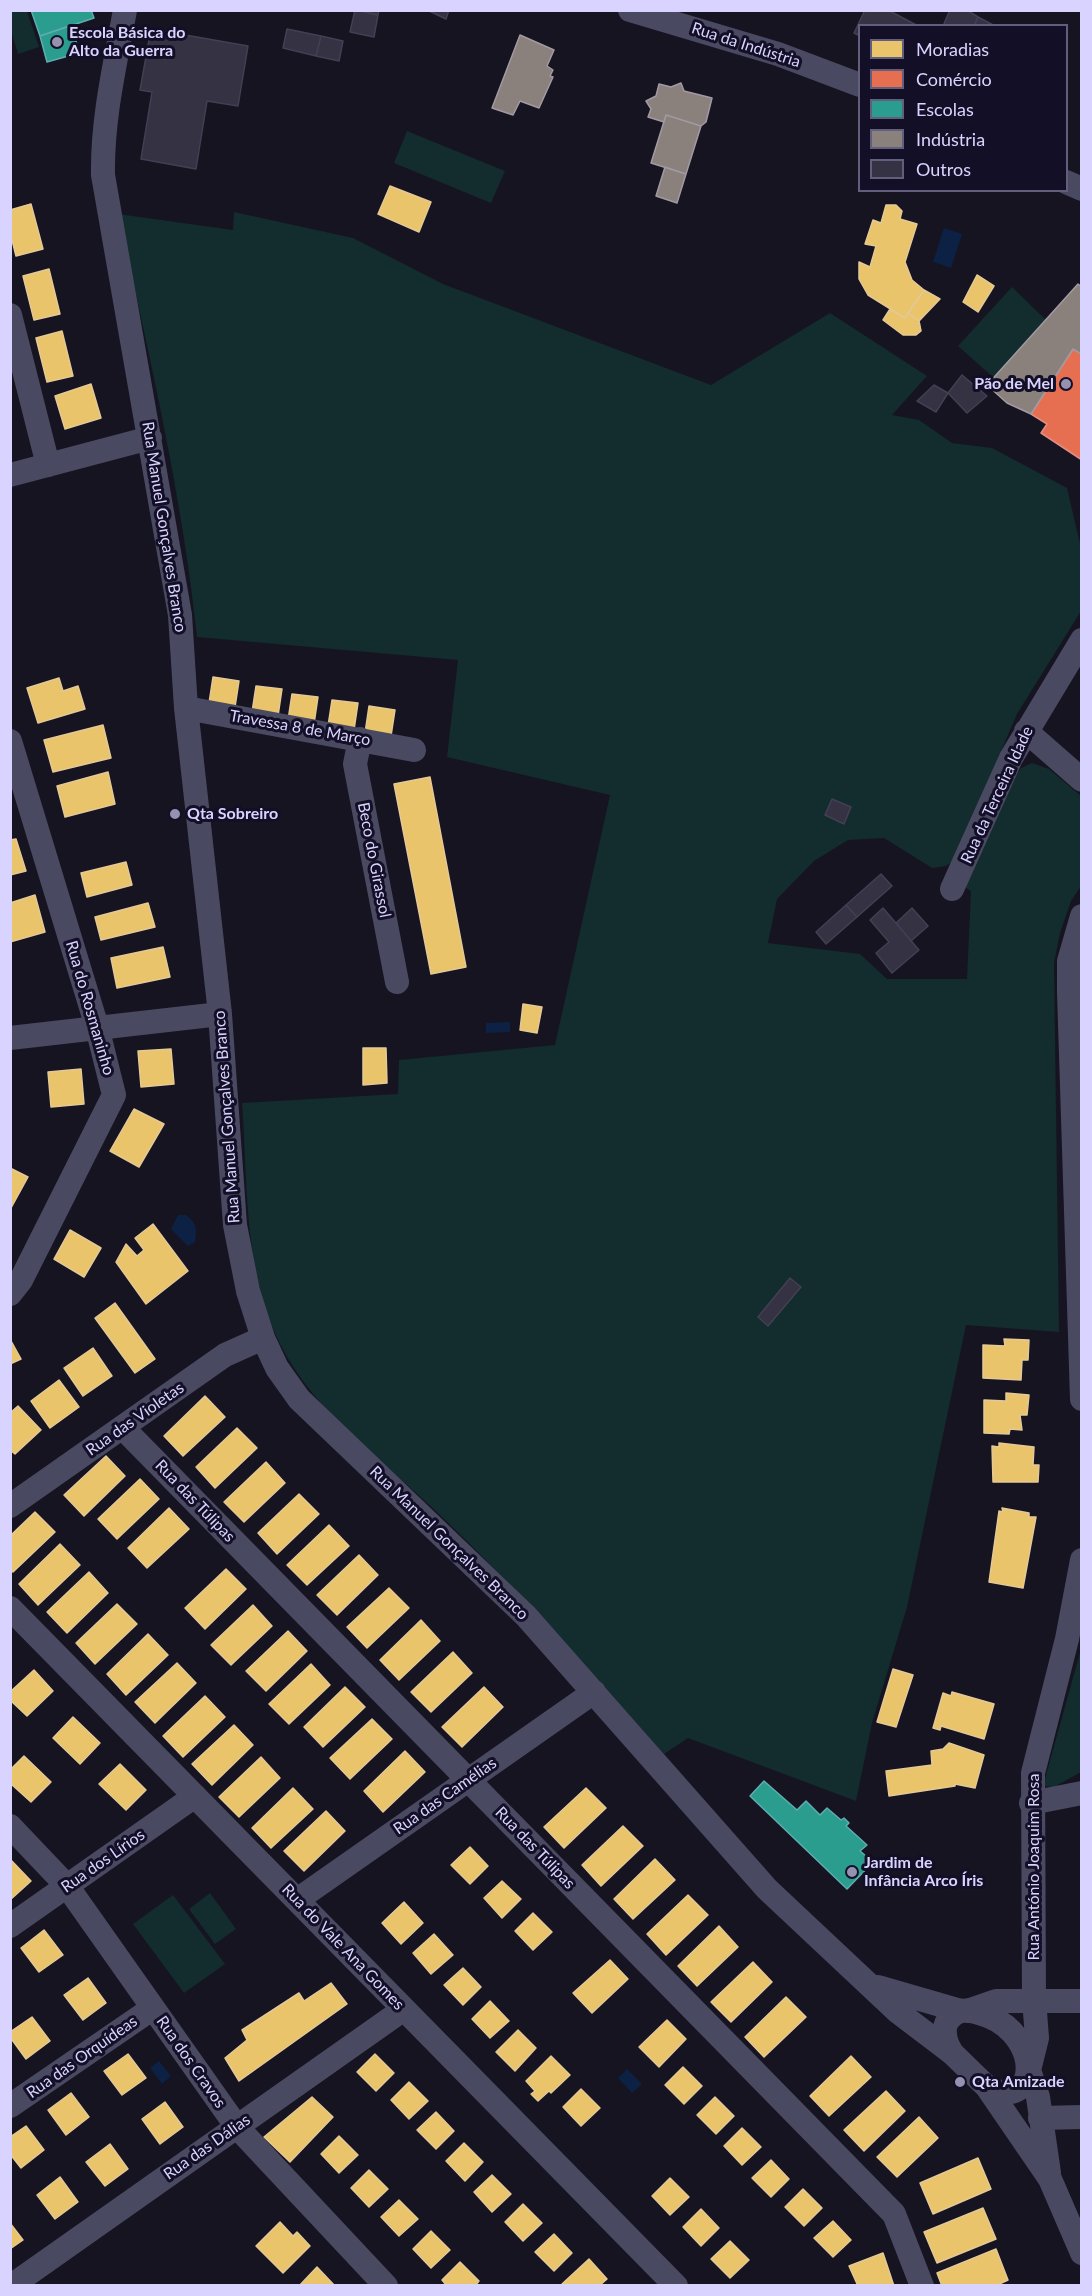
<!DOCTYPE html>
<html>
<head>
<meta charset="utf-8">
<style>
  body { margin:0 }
  #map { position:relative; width:1092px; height:2296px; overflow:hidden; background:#161421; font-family:Lato,sans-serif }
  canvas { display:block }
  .frame { position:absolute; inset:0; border:12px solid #d9d4ff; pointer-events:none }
  .legend { position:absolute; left:858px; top:24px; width:210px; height:168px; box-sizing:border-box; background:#130f26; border:2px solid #625e7d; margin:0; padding:8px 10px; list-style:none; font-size:18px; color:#d9d4ff }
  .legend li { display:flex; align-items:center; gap:12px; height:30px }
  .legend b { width:30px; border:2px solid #625e7d }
</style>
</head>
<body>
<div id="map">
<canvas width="1092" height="2296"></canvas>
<div class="frame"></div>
<ul class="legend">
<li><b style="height:16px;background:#e9c46a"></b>Moradias</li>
<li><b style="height:16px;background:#e76f51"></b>Comércio</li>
<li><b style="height:16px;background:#2a9d8f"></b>Escolas</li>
<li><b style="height:16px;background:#8a817c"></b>Indústria</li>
<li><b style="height:16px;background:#343243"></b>Outros</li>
</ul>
</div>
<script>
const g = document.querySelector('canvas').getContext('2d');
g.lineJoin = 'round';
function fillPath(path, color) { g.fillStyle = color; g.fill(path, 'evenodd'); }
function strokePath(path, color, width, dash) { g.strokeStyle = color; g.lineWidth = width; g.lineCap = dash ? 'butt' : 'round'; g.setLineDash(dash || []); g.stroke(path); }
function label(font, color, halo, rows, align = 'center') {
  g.font = font + ' Lato,sans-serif'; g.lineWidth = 6; g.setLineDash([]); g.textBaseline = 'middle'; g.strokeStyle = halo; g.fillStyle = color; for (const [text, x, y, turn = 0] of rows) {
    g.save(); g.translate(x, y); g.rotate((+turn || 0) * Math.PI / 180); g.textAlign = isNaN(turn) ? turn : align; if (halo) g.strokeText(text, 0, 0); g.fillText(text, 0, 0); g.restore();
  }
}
fillPath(new Path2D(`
  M10 11H27L39 47 18 54 11 31Z
  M407 131 505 171 491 203 394 163Z
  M234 212 353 238 443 284 711 385 830 313 927 376 892 415 919 420 952 443 992 448 1067 488 1081 548V611L1017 714 954 860 946 866 932 868 884 838 848 840 814 861 777 899 768 943 860 954 887 979H967L971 891 964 887 1013 780 1021 768 1032 763 1049 769 1081 796V886L1071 901 1060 933 1054 963 1059 1332 966 1325 907 1607 872 1723 856 1801 688 1738 664 1754C591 1673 519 1590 440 1515 384 1461 316 1415 280 1344 243 1270 248 1184 242 1103L398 1094 399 1060 555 1045 610 795 447 757 458 660 197 637C182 494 149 354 118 214L233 230Z
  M1012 287 1046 320 994 378 958 346Z
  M1081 1649V1772L1054 1787 1043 1786Z
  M210 1893 236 1929 215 1944 189 1909Z
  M173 1895 225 1964 184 1993 133 1924Z`), '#132c2d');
fillPath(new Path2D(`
  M944 228 962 234 951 268 933 262Z
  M510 1022V1032L486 1033V1023Z
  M178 1215H186C197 1223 197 1229 195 1242L188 1246 171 1229Z
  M159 2061 171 2076 162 2084 150 2068Z
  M627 2069 642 2084 632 2093 618 2078Z`), '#0d2144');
const homes = new Path2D(`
  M390 186 431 202 419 232 378 214Z
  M31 204 43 249 16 256 10 232V210Z
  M886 205H896L902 211 900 219 917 224 905 262 912 280 924 290 905 318 868 295 859 279V262L870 267 876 246 865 244 873 220 881 223Z
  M49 269 60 314 34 320 23 276Z
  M977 275 994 286 978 312 963 302Z
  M924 290 940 299 919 321 908 313Z
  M890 309 905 318 908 313 919 321 921 331 916 335H903L883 320Z
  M62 331 73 376 47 382 36 338Z
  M91 384 101 418 65 429 55 396Z
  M213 677 239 681 235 707 209 703Z
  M59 678 63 691 78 686 85 709 38 723 27 688Z
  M256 686 282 689 278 716 252 712Z
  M292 694 318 697 314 724 288 720Z
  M332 700 358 703 354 730 328 726Z
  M369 706 395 710 391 736 365 733Z
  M103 725 111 758 53 772 44 740Z
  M108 772 115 804 65 817 57 786Z
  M430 777 466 967 431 974 394 784Z
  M16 839 26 871 10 875V840Z
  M126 862 132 885 87 897 81 873Z
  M35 895 45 932 10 942V903Z
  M148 903 155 927 101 940 95 917Z
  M163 947 170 977 117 988 111 958Z
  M523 1004 542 1007 537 1033 520 1030Z
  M363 1048H386L387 1083 363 1085Z
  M171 1049 174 1084 141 1087 138 1051Z
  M81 1069 84 1104 51 1107 48 1072Z
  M134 1109 164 1124 139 1167 110 1151Z
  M10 1168 28 1177 11 1208H10Z
  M153 1224 188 1271 146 1304 116 1262 126 1244 137 1256 144 1250 135 1238Z
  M70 1230 101 1248 84 1277 54 1259Z
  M115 1303 155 1359 135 1373 95 1318Z
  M10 1339 21 1359 10 1364Z
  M1004 1339 1029 1340 1028 1360H1022L1021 1380 983 1378V1345L1005 1346Z
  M93 1348 112 1376 83 1396 64 1368Z
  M59 1380 79 1407 50 1428 31 1401Z
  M1006 1393 1029 1395 1027 1415H1020L1022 1430 1010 1429 1009 1434 984 1433V1400L1006 1401Z
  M205 1396 225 1417 183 1456 164 1436Z
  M18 1406 41 1430 15 1454 10 1450V1413Z
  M237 1428 257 1448 215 1488 196 1467Z
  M999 1443 1034 1447 1033 1465H1039L1038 1482H993L992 1446 999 1447Z
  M106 1456 125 1476 84 1516 64 1495Z
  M266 1462 285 1483 244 1522 224 1502Z
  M140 1479 159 1499 117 1539 98 1519Z
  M299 1494 319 1514 277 1554 258 1533Z
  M169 1508 189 1529 147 1568 128 1548Z
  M1002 1508 1029 1513V1517H1036L1023 1588 989 1582 999 1511 1003 1512Z
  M35 1512 55 1532 13 1572 10 1569V1536Z
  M329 1525 349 1546 307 1585 287 1565Z
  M60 1544 80 1565 38 1605 19 1584Z
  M359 1555 378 1575 337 1615 317 1595Z
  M226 1569 246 1589 205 1629 185 1608Z
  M89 1572 108 1593 67 1633 47 1612Z
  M389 1588 409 1608 367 1648 347 1627Z
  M117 1604 137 1624 95 1664 76 1643Z
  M253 1605 272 1626 231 1665 211 1645Z
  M421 1620 440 1641 399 1680 380 1660Z
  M288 1631 307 1651 266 1691 246 1671Z
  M148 1634 168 1655 126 1695 107 1674Z
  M453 1652 472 1673 431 1712 411 1692Z
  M177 1663 196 1683 155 1723 135 1702Z
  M311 1664 330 1685 289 1724 269 1704Z
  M893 1669 913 1675 896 1727 877 1722Z
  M34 1670 53 1691 27 1716 10 1700V1692Z
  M345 1687 365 1707 323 1747 304 1727Z
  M484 1687 503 1707 462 1747 442 1727Z
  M952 1692 994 1704 984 1739 941 1726 940 1730 933 1728 943 1693 951 1696Z
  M205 1696 225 1717 183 1757 163 1736Z
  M73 1717 100 1743 80 1764 53 1738Z
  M372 1719 392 1739 350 1779 330 1758Z
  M234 1725 253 1745 212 1785 192 1764Z
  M949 1743 984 1755 975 1788 955 1784V1786L889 1796 886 1771 932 1765 931 1751 943 1749Z
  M405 1751 425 1772 383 1812 364 1791Z
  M24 1756 51 1782 31 1802 10 1783V1770Z
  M261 1757 280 1778 239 1817 219 1797Z
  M120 1764 146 1790 126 1810 99 1784Z
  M293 1788 313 1809 271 1848 252 1828Z
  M586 1788 606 1808 564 1848 544 1827Z
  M326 1811 345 1831 304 1871 284 1851Z
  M623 1826 643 1846 601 1886 582 1865Z
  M470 1847 488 1866 470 1884 451 1865Z
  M10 1859 31 1881 10 1900Z
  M655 1859 675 1880 633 1919 614 1899Z
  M502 1881 521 1899 502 1918 484 1898Z
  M688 1895 708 1915 666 1955 647 1934Z
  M404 1902 423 1923 401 1944 382 1923Z
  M533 1913 552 1932 533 1950 515 1931Z
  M719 1926 738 1947 697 1986 678 1966Z
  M44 1930 63 1955 39 1972 21 1948Z
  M434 1934 453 1955 431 1974 413 1953Z
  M610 1960 628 1979 592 2013 573 1993Z
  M753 1962 772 1982 731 2022 711 2002Z
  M463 1968 481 1987 463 2005 444 1985Z
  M88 1978 106 2003 83 2020 64 1995Z
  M331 1983 347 2004 239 2081 225 2058 247 2040 242 2030 299 1993 304 2001Z
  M786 1997 806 2017 764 2057 745 2037Z
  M490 2001 509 2021 490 2038 472 2019Z
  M32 2017 50 2041 26 2059 10 2037V2032Z
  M667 2020 686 2039 659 2067 639 2047Z
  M518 2030 536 2048 515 2071 496 2052Z
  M128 2054 146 2078 122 2095 104 2071Z
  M375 2054 394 2073 376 2091 357 2072Z
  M551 2056 570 2075 551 2093 549 2091 538 2101 531 2094 535 2091 526 2081Z
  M851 2056 871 2077 829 2116 810 2096Z
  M683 2067 702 2086 684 2104 665 2085Z
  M409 2082 428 2101 409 2119 391 2100Z
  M581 2089 600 2108 581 2126 563 2107Z
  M886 2091 905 2111 864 2151 844 2130Z
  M71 2093 89 2117 66 2135 48 2110Z
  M312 2097 333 2117 290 2162 264 2137Z
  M715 2097 734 2116 716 2134 697 2115Z
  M165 2102 183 2127 160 2144 142 2119Z
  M436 2112 454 2131 436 2149 417 2130Z
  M919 2117 938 2138 897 2177 877 2157Z
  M26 2126 44 2150 21 2168 10 2154V2137Z
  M742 2128 761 2147 742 2165 724 2146Z
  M339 2136 358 2155 339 2173 321 2154Z
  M464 2143 483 2162 465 2181 446 2161Z
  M110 2144 128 2169 105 2186 86 2162Z
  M978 2158 991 2189 933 2214 920 2183Z
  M771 2160 789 2179 771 2197 752 2178Z
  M369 2170 388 2189 369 2207 351 2188Z
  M492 2175 511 2194 492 2212 474 2192Z
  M60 2177 78 2202 55 2219 37 2195Z
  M670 2178 689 2197 670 2215 652 2196Z
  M803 2189 822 2208 804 2226 785 2207Z
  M399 2200 418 2219 399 2236 381 2217Z
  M523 2204 542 2223 523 2241 505 2222Z
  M983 2208 996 2239 937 2263 924 2232Z
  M701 2209 719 2228 701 2246 683 2227Z
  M833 2221 851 2240 833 2257 814 2238Z
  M280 2222 293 2236 297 2232 310 2246 283 2273 256 2246Z
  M10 2223 23 2240 10 2249Z
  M431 2231 450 2250 431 2268 413 2249Z
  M554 2234 572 2253 554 2271 535 2252Z
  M730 2241 749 2260 730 2278 711 2259Z
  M996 2249 1008 2280 995 2286H942L937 2273Z
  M883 2253 894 2286H858L849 2266Z
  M589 2259 607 2279 599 2286H563L562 2284Z
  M460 2262 479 2281 475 2286H447L442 2280Z
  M317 2267 335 2286H299Z`);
fillPath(homes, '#e9c46a');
strokePath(homes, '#e4c997', 1.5);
const shops = new Path2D(`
  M1073 349 1082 352V460L1041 433 1047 424 1031 414Z`);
fillPath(shops, '#e76f51');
strokePath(shops, '#e38d85', 1.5);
const schools = new Path2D(`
  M31 10H91L94 18 40 36Z
  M72 25 79 53 47 62 40 36Z
  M764 1781 797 1810 806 1801 820 1815 827 1808 841 1820 844 1818 849 1823 846 1826 867 1845 860 1851 873 1862 847 1889 750 1796Z`);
fillPath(schools, '#2a9d8f');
strokePath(schools, '#5eaeb1', 1.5);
const industry = new Path2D(`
  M520 35 554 50 547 66 553 70 550 76 553 77 539 108 520 101 513 115 492 108Z
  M681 83 684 91 712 98 706 122 701 126 666 115 664 122 648 117 651 109 646 101 656 96 659 84 671 87Z
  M666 115 701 126 686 174 651 163Z
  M665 167 686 174 677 203 656 196Z
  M1078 284 1082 287 1081 354 1073 349 1031 414 1007 403 987 385Z`);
fillPath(industry, '#8a817c');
strokePath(industry, '#a29aa3', 1.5);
const building = new Path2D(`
  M355 10 378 15 374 37 350 32Z
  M358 10H379L378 15Z
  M427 10H449L446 19Z
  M865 10H888L918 26H860V36L854 33Z
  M950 10H967L978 17 974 26H943Z
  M978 17 995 26H974Z
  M151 29 248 46 238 106 207 101 196 169 141 159 152 92 140 90Z
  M287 29 321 36 316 56 283 48Z
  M321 36 343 41 339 61 316 56Z
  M962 375 987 396 967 413 948 393Z
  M934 385 948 393 936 412 917 401Z
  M832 799 851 807 844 824 825 815Z
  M881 874 892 886 857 917 846 905Z
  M846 905 857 917 826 944 816 932Z
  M883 908 919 950 892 973 876 953 889 942 870 920Z
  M912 908 928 926 911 941 896 923Z
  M790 1278 801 1287 768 1326 758 1317Z`);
fillPath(building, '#343243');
strokePath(building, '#433f54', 1.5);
strokePath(new Path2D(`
  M125 10C115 65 102 119 103 175L180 615 186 708 220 1014 235 1225 248 1291 263 1338 277 1368 299 1399 526 1616 767 1889 898 2012 952 2053 987 2087 1050 2179 1082 2253
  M630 10 778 54 860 85
  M1066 182 1082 189
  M10 315 48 465
  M10 475 150 438
  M186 708 414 750
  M1026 731 1082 780
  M360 739 355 764 397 982
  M10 741 97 1027 114 1095 21 1280 10 1294
  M952 889 1011 758 1082 640
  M1082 916 1069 961V992L1082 1399
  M10 1038 220 1014
  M123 1428 894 2214 922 2286
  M10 1506 225 1355 263 1338
  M10 1608 676 2286
  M1031 1803 1082 1793
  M10 1826 67 1886 237 2127 386 2286
  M297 1900 594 1692
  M10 1926 195 1796
  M878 1987 961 2011
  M967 2011 996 2001H1082
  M952 2053C943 2039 939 2018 961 2011 969 2009 980 2013 988 2016 1043 2038 1039 2113 987 2087
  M1030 2066 1037 2038 1034 1999 1033 1773 1067 1639 1082 1560
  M1029 2070 1038 2097 1049 2173
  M10 2106 153 2008
  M1040 2118 1082 2117
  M11 2286 404 2009`), '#4a4962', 24);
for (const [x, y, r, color] of [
  [57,42,6,"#9591b1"],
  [1066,384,6,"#9591b1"],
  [175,814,6,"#9591b1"],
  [852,1872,6,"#9591b1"],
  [960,2082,6,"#9591b1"]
]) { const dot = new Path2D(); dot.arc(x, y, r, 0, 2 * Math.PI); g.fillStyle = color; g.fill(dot); strokePath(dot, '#130f26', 2); }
label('bold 16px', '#d9d4ff', '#130f26', [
  ["Escola Básica do",69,33],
  ["Alto da Guerra",69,51],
  ["Pão de Mel",1054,384,"right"],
  ["Qta Sobreiro",187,814],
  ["Jardim de",864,1863],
  ["Infância Arco Íris",864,1881],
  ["Qta Amizade",972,2082]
], 'left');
label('16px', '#d9d4ff', '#130f26', [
  ["Rua da Indústria",746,45,18],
  ["Rua Manuel Gonçalves Branco",164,527,81],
  ["Travessa 8 de Março",300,728,10],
  ["Rua da Terceira Idade",997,795,-65],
  ["Beco do Girassol",374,860,79],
  ["Rua do Rosmaninho",90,1008,74],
  ["Rua Manuel Gonçalves Branco",227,1117,-94],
  ["Rua das Violetas",135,1419,-35],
  ["Rua das Túlipas",195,1501,46],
  ["Rua Manuel Gonçalves Branco",449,1543,44],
  ["Rua das Camélias",445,1796,-35],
  ["Rua das Túlipas",535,1848,46],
  ["Rua dos Lírios",103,1861,-35],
  ["Rua António Joaquim Rosa",1034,1867,-90],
  ["Rua do Vale Ana Gomes",343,1947,46],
  ["Rua das Orquídeas",82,2057,-35],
  ["Rua dos Cravos",191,2062,55],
  ["Rua das Dálias",207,2147,-35]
]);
</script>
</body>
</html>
